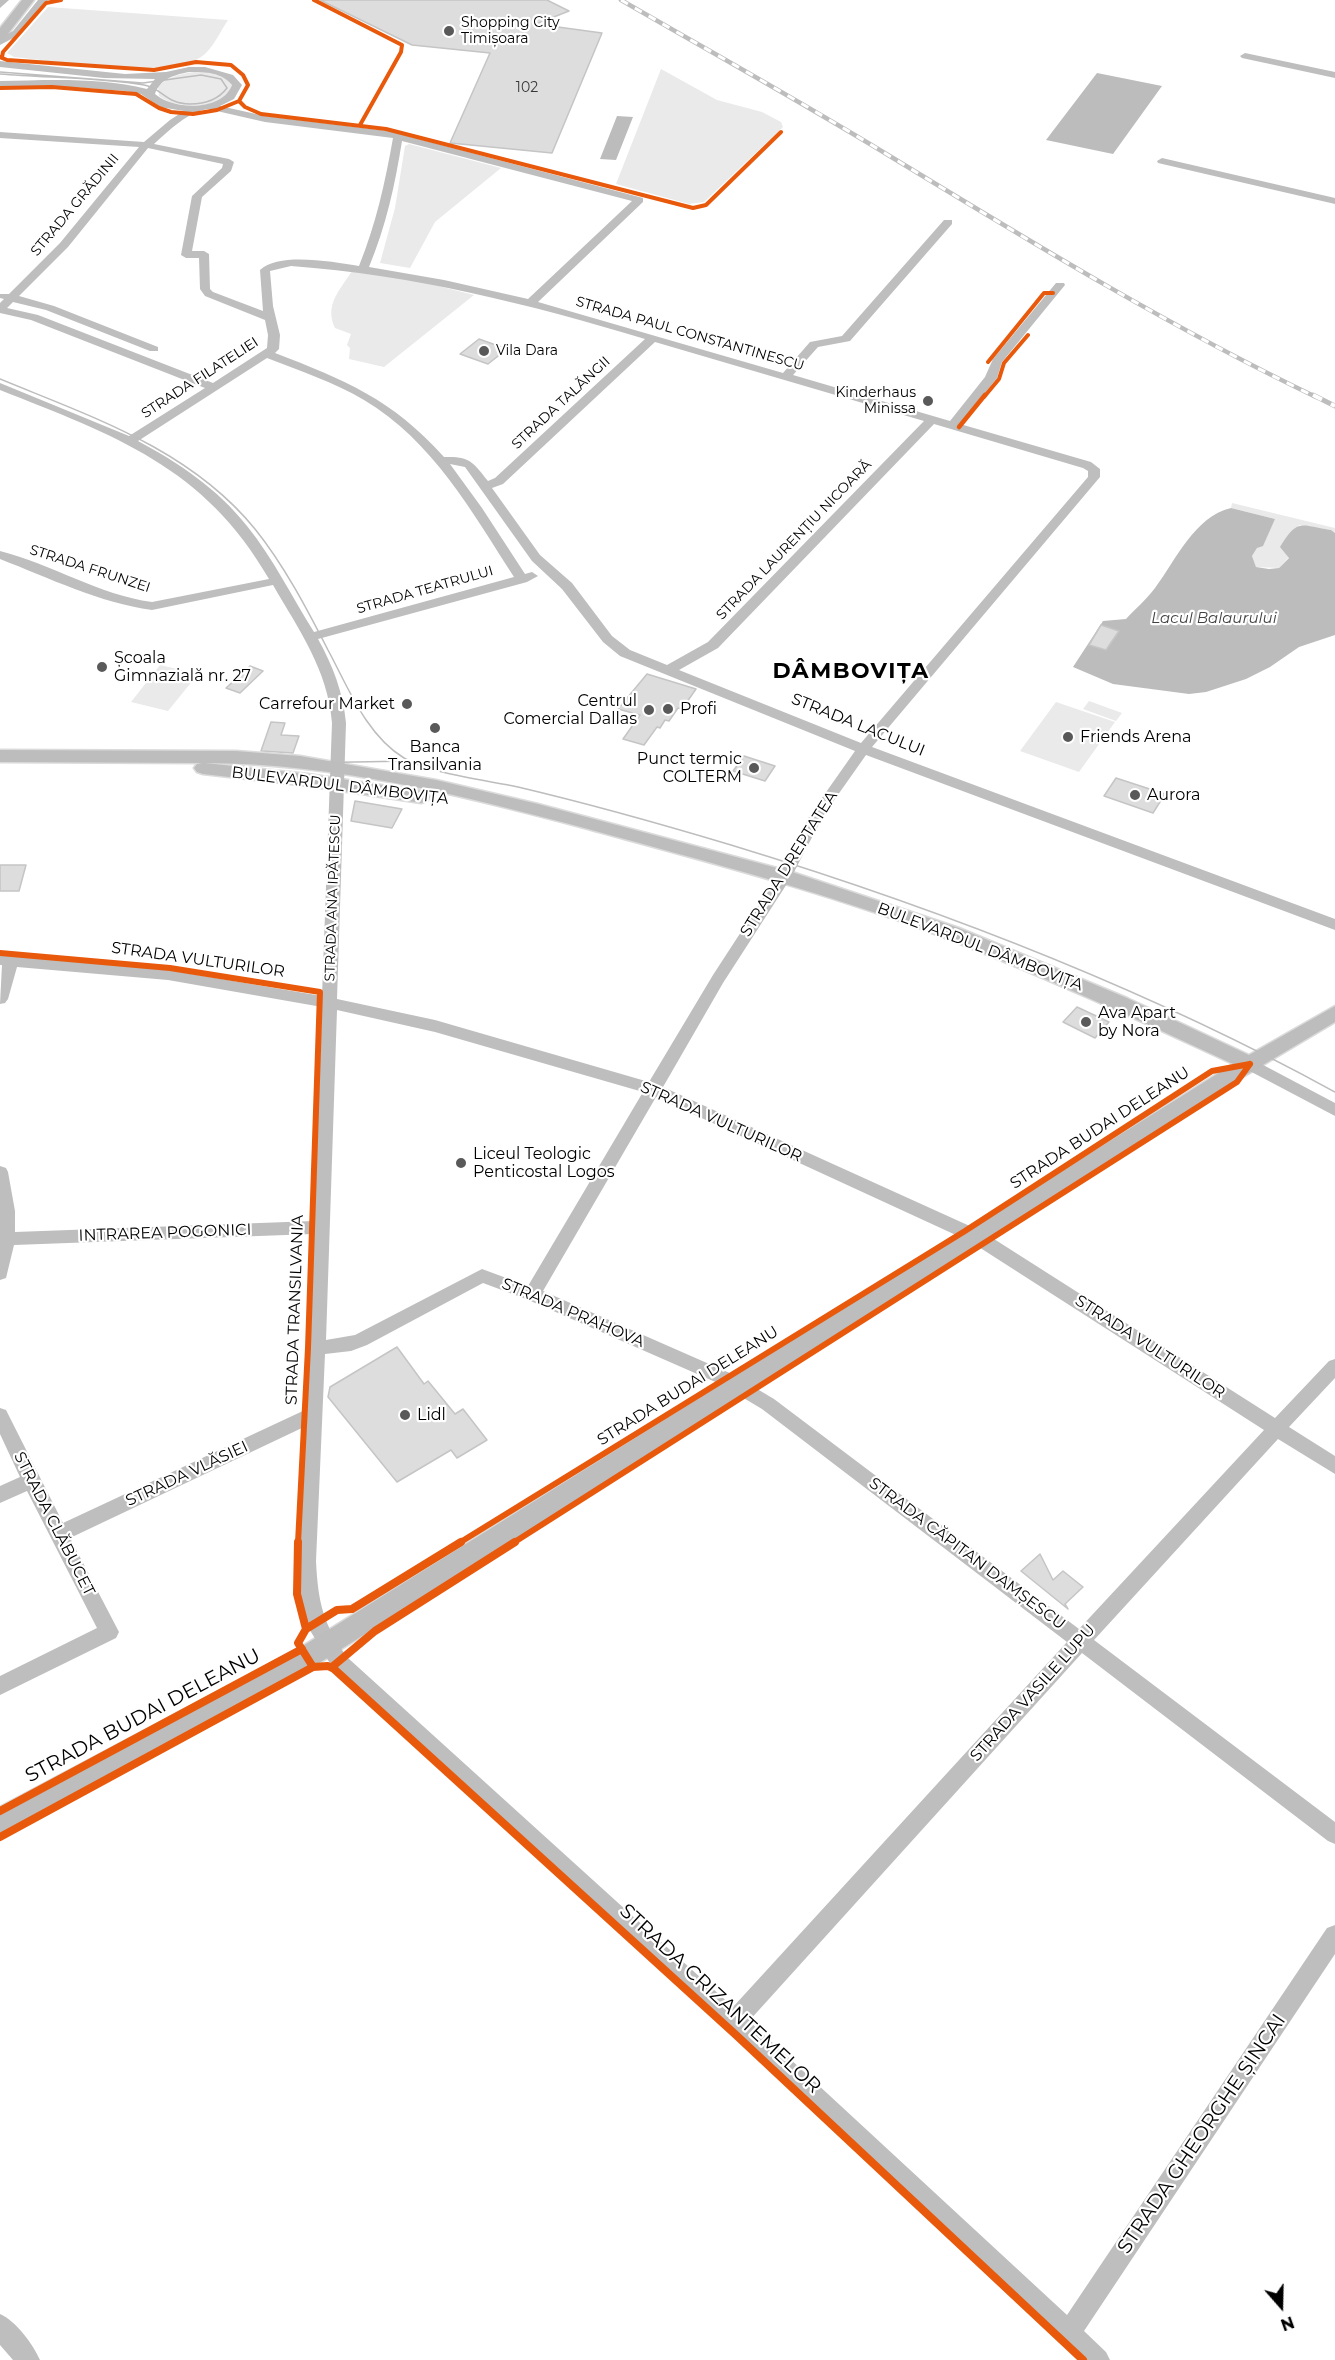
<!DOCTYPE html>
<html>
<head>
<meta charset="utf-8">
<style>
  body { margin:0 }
  #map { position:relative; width:1335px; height:2360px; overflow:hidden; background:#fff; font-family:Montserrat,sans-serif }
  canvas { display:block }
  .north { position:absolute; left:1251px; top:2276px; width:60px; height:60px; -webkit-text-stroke:4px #fff; paint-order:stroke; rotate:160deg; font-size:16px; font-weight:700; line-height:24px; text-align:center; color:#000 }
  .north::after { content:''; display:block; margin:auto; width:21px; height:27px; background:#000; clip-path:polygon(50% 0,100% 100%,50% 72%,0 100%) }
</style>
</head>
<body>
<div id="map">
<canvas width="1335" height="2360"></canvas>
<div class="north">N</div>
</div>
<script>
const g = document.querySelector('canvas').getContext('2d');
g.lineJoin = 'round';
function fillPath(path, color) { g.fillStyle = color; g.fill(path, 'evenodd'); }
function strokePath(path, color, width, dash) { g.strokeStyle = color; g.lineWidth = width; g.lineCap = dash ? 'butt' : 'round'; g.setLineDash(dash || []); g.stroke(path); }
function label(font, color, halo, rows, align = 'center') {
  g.font = font + ' Montserrat,sans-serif'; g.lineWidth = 4.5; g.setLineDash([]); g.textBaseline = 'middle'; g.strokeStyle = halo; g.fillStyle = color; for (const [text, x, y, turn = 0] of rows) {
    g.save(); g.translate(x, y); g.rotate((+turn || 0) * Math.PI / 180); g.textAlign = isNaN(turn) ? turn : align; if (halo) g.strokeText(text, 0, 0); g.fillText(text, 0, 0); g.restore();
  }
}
fillPath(new Path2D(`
  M48 7 228 20C220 32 212 50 201 57 167 80 56 61 14 57L7 53Z
  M661 69 717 100 762 112 781 122 783 127 704 202 689 204 616 184Z
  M194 72C210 72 222 73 232 85 225 111 176 110 159 96L158 87C168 76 180 74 194 72Z
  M409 144 501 168 435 222 410 268 380 263 395 208 405 146Z
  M352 271 387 273 474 295 384 367 349 359 350 348 347 345 351 334 335 328C324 305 340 290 352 271Z
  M1232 503 1335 528V533L1331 530 1299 525 1289 557 1279 568 1256 567 1252 556 1275 519 1231 508Z
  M160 665 198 674 168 711 131 702Z
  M1089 701 1122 713 1116 721 1083 709Z
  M1056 702 1115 722 1079 772 1020 751Z`), '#eaeaea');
fillPath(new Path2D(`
  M1097 73 1162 86 1113 154 1046 140Z
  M617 116 633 117 616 160 600 159Z
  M1231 508 1275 519 1263 546 1257 548 1252 556 1256 567 1269 569 1279 568 1289 558 1280 547C1298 518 1300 525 1331 530L1335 533V635L1299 647 1270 667 1246 679 1206 692 1189 694 1113 684 1073 667 1103 621 1126 619C1135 609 1147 599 1155 588 1176 560 1194 517 1231 508Z`), '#bcbcbc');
const building = new Path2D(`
  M320 0H547L569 11 536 24 602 33 552 153 450 143 490 53 412 45Z
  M479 339 507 349 488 364 460 354Z
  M1101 625 1119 631 1106 650 1089 645Z
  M250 666 263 671 240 693 226 688Z
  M647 674 696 689 682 709 678 708 669 721 665 720 660 728 657 727 644 745 623 739 640 715 618 709Z
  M271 722 285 723 281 735 299 736 293 753 261 751Z
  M744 756 775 766 765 781 733 771Z
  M1116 778 1165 794 1153 813 1104 796Z
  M355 801 402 809 392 828 351 821Z
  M0 865H26L19 891H0Z
  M1077 1007 1109 1022 1095 1038 1063 1022Z
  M397 1347 424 1384 428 1381 455 1414 463 1409 487 1440 457 1458 451 1450 397 1482 328 1397 330 1387Z
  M1040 1554 1053 1580 1063 1571 1083 1587 1065 1604 1068 1609 1021 1571Z`);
fillPath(building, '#ddd');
strokePath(building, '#c5c5c5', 1.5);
const major = new Path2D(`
  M22 0H34L4 39 0 40V28Z
  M0 750 236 751 300 756 436 780 538 804 792 872 959 928 1127 998 1249 1055 1335 1006V1022L1221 1090 985 1243 316 1665 0 1833V1807L298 1649 1233 1064C1138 1020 1043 976 945 938 829 893 708 862 588 829 464 796 335 763 205 763L308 774 421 791 427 793 430 797 427 801 421 803 308 786 203 774 197 772 194 768 197 764 202 763 0 762Z`);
strokePath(major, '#dbdbdb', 3);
fillPath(new Path2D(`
  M0 0H9L0 8Z
  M38 0H48L19 35 0 45V38L13 31Z
  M1245 53 1335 72V78L1242 58 1240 56Z
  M0 61 125 74 166 72 189 67H205L233 75 242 85 234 99 220 106 265 116 388 131 643 198V202L538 302 783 373 810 342 842 336 944 220H952V224L850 341 818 347 793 375 950 421 985 377 993 359 1056 283H1064L1065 285 1002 362 997 378 960 424 1091 462 1100 469V477L872 747 1335 919V930L866 755 823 816 792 876 723 983 663 1087 983 1232 1275 1418 1329 1361 1335 1359V1378L1289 1427 1335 1456V1474L1278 1439 1094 1640 1335 1822V1844L1328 1841 1082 1653 749 2021 1067 2315 1327 1928 1335 1925V1954L1084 2331 1106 2352 1110 2360H1080L726 2030 334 1670 308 1627 299 1591 298 1561 304 1427 70 1538 119 1632 116 1638 0 1695V1676L97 1628 27 1491 0 1503V1486L20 1477 0 1434V1408L6 1410 63 1523 305 1410 313 1234 14 1245 6 1278 0 1280V1166L6 1168 8 1172 15 1211V1232L314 1221 322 1007 168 980 17 967 8 999 5 1003 0 1004 2 965H0V955L99 962 168 970 322 996 332 723C328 670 299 630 273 585L152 610C100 603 49 578 0 559V551C52 564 99 595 152 602L269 579C205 467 114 435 0 390V383L129 436 205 388 31 320 0 313V303L4 299 0 298V294H9L60 243 139 147 0 138V132L144 142 170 120 184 111 160 107 141 94 125 91 71 87H0V81C48 80 100 77 147 89L155 79 104 78 0 67ZM189 72C206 72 221 72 232 85 222 112 173 110 155 94 160 79 174 75 189 72ZM208 109 265 122 393 138C385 183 376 224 359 266 333 262 279 252 260 270L263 311 213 292 210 289 209 254 204 251H192L202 197 231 171 234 162 229 159 154 144C170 130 187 112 208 109ZM402 141 632 201 528 299 444 280 369 267C386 226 395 185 402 141ZM148 148 223 164 222 168 192 196 181 255 186 258H199L200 289 205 296 265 320 268 335 267 348 213 383 38 315 7 308 13 302 46 310 150 351H158V347L54 306 19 296 68 247ZM291 266C413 275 529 304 645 339L495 478 488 481C473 462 470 456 444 457 392 399 345 380 275 353L279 349 280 335 273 306 270 271ZM655 342 924 421 708 642 667 665 630 650 612 636 572 583 540 555 492 488 503 484ZM267 358C300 371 334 382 364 400 433 441 472 512 514 577L314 632C292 597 273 558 247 526 218 489 179 463 138 441ZM934 424 1083 468 1088 471V477L861 743 679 670 718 648ZM450 464 465 467 532 561 562 589 603 642 620 656 855 751 810 815 778 875 713 975 649 1082 435 1020 337 999 346 723C343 692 333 666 318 639L527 582 538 576 532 572 525 574 482 508ZM337 1010 435 1032 643 1092 528 1286 482 1269 355 1335 326 1340ZM656 1097 971 1242 1264 1430 1079 1629 774 1399 732 1374 543 1291ZM483 1283 526 1299 720 1384 762 1409 1067 1642 733 2007 348 1658C323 1625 318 1602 316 1561L325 1354 351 1351 367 1345Z
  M1162 158 1335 198V204L1158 163 1157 161Z
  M1250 1058 1335 1103V1116L1244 1068 1242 1064 1244 1060Z
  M0 2314C16 2321 33 2344 40 2360H13L0 2345Z`), '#bebebe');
fillPath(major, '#bdbdbd');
strokePath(new Path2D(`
  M0 72 143 83 201 75 221 79 227 88C218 100 205 104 190 104 166 104 162 88 144 85 97 77 47 78 0 74
  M0 379C92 417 190 449 255 529 284 565 307 609 328 650 348 687 366 735 404 758 431 774 486 780 518 787 590 804 661 824 731 845 938 908 1145 988 1335 1092
  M0 754 235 758 299 763 410 761`), '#bdbdbd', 1.5);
const railFar1 = new Path2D(`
  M621 0C711 52 803 103 893 158 1031 242 1170 327 1316 397`);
const rail = new Path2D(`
  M1313 395 1335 406`);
strokePath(railFar1, '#bdbdbd', 4.5);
strokePath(rail, '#bdbdbd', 5);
strokePath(railFar1, '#fff', 3, [8]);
strokePath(rail, '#fff', 4, [10]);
strokePath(new Path2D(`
  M314 0 402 45 401 52 360 125
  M0 57 7 60 154 70 196 62 231 65 243 75 248 85 239 101 217 110 193 114 171 112 159 108 136 94 52 87 0 88
  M2 57 3 52 46 3 61 0
  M239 101 245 107 261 114 386 129 693 208 706 205 781 132
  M988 362 1044 293H1053
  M984 397 999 379 1004 363 1028 335`), '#e8590c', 4);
strokePath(new Path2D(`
  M959 427 985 395`), '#e8590c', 4.5);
strokePath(new Path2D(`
  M0 953 170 968 320 992 308 1348 298 1543
  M459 1543 965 1231 1212 1071 1250 1064
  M513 1543 1237 1082 1250 1064`), '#e8590c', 6);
strokePath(new Path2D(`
  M298 1542 297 1594 306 1629
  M306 1629 337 1610 352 1609 461 1542
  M306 1629 298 1643 313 1667 328 1666 334 1669 736 2035 1083 2360
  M332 1667 375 1631 515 1542
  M0 1811 302 1649
  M0 1837 313 1667`), '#e8590c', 8);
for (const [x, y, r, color] of [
  [449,31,6,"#595959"],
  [484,351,6,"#595959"],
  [928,401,6,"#595959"],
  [102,667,6,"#595959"],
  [407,704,6,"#595959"],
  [668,709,6,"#595959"],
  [649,710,6,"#595959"],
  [435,728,6,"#595959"],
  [1068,737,6,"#595959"],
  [754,768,6,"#595959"],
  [1135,795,6,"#595959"],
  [1086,1022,6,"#595959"],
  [461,1163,6,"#595959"],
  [405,1415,6,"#595959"]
]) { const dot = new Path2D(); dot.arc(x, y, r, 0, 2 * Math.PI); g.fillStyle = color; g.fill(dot); strokePath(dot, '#fff', 2); }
label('14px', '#000', '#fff', [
  ["Shopping City",461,23],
  ["Timișoara",461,39],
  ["Vila Dara",496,351],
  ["Kinderhaus",916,393,"right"],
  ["Minissa",916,409,"right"]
], 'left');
label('14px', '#373737', null, [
  ["102",527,88]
]);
label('14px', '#000', '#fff', [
  ["STRADA GRĂDINII",75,205,-50],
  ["STRADA PAUL CONSTANTINESCU",690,334,16],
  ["STRADA FILATELIEI",200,378,-33],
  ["STRADA TALĂNGII",561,403,-43],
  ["STRADA LAURENȚIU NICOARĂ",794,540,-46],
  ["STRADA FRUNZEI",90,569,18],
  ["STRADA TEATRULUI",425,590,-16],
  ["STRADA ANA IPĂTESCU",333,898,-88]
]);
label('italic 15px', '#414141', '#fff', [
  ["Lacul Balaurului",1214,619]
]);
label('16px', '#000', '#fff', [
  ["Școala",114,658],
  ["Gimnazială nr. 27",114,676],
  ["Centrul",637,701,"right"],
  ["Comercial Dallas",637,719,"right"],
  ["Carrefour Market",395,704,"right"],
  ["Profi",680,709],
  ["Friends Arena",1080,737],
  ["Banca",435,747,"center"],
  ["Transilvania",435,765,"center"],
  ["Punct termic",742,759,"right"],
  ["COLTERM",742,777,"right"],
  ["Aurora",1147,795],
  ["Ava Apart",1098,1013],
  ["by Nora",1098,1031],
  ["Liceul Teologic",473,1154],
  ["Penticostal Logos",473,1172],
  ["Lidl",417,1415]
], 'left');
label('16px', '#000', '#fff', [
  ["STRADA LACULUI",858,725,22],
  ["BULEVARDUL DÂMBOVIȚA",340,786,7],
  ["STRADA DREPTATEA",789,864,-58],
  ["BULEVARDUL DÂMBOVIȚA",980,947,21],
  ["STRADA VULTURILOR",198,960,8],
  ["STRADA VULTURILOR",721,1122,24],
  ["STRADA BUDAI DELEANU",1100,1128,-33],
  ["INTRAREA POGONICI",165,1233,-2],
  ["STRADA TRANSILVANIA",295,1310,-88],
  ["STRADA PRAHOVA",573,1313,23],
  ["STRADA VULTURILOR",1150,1347,33],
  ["STRADA BUDAI DELEANU",688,1386,-32],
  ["STRADA VLĂSIEI",187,1474,-25],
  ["STRADA CLĂBUCET",54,1524,63],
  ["STRADA CĂPITAN DAMȘESCU",967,1554,37],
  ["STRADA VASILE LUPU",1033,1693,-48]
]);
label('20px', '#000', '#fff', [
  ["STRADA BUDAI DELEANU",143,1716,-28],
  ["STRADA CRIZANTEMELOR",720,1999,43],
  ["STRADA GHEORGHE ȘINCAI",1202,2134,-56]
]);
g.letterSpacing = '1.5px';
label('bold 22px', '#000', '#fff', [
  ["DÂMBOVIȚA",851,672]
]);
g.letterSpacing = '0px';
</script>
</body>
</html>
